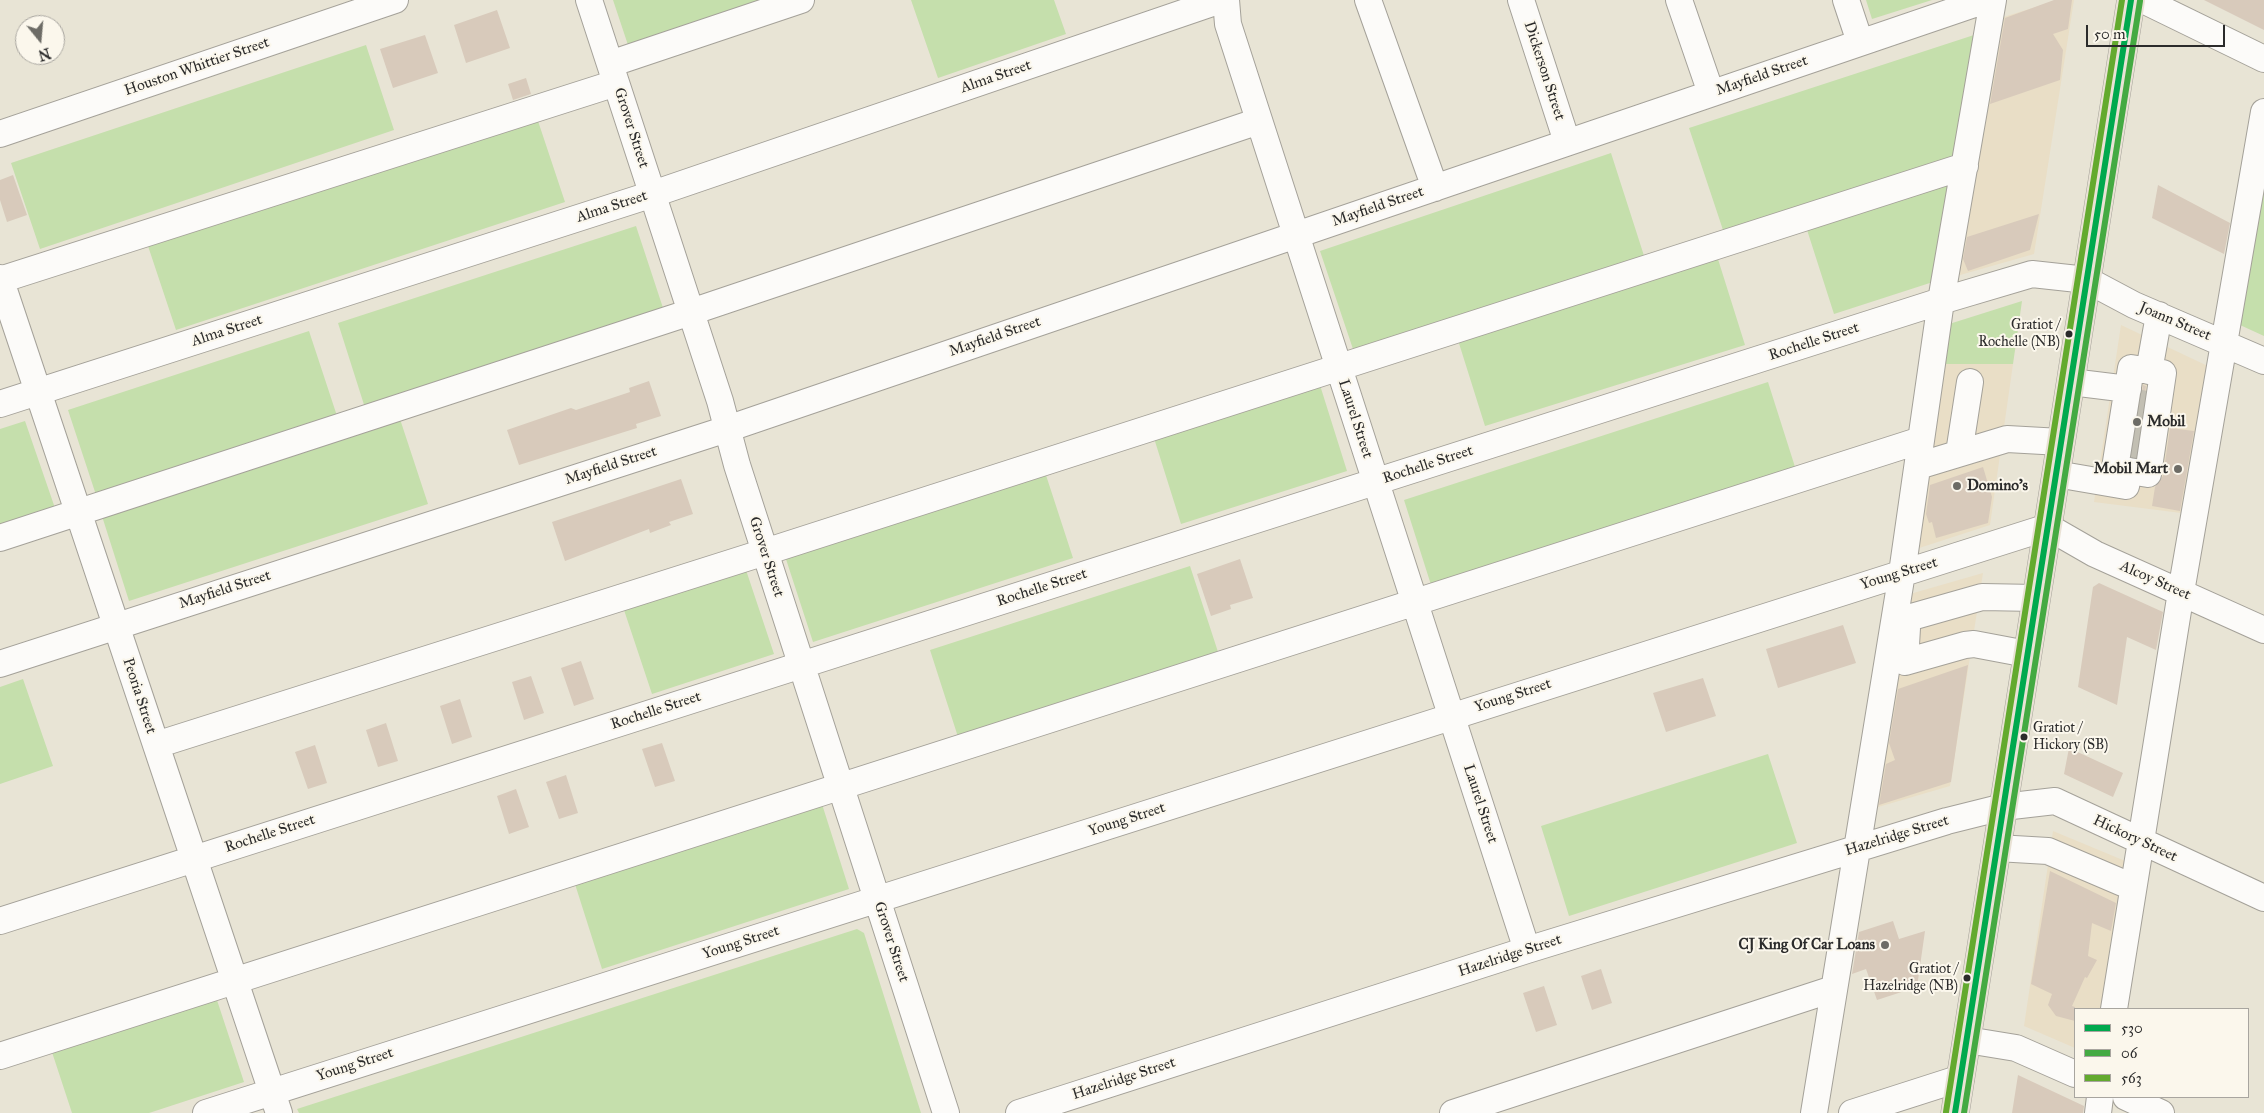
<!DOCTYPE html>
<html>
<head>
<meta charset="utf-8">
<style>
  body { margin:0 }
  #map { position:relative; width:2264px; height:1113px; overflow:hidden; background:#e8e4d5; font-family:"IM FELL Great Primer",serif }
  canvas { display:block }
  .legend { position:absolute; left:2074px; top:1008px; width:175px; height:90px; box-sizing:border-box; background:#fbf7ec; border:1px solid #a8a59f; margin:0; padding:6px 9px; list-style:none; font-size:15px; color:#2b2b2b }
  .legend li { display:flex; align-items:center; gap:10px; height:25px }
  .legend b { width:25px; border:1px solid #a8a59f }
  .north { position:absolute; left:15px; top:15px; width:50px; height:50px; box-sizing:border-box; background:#fbf7ec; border:1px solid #a8a59f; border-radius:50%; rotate:163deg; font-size:14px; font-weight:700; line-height:20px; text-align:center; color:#2b2b2b }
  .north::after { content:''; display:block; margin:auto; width:18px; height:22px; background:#6d6c66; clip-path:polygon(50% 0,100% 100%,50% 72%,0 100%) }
  .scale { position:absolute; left:2086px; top:25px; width:139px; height:22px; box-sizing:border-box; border:2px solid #2b2b2b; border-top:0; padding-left:6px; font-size:15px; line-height:18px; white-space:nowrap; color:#2b2b2b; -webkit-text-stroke:4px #fbf7ec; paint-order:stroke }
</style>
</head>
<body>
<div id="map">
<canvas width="2264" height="1113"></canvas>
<ul class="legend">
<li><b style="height:6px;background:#00a94e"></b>530</li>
<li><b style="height:6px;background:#44aa42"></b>06</li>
<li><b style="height:6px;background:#63aa2e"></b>563</li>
</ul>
<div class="north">N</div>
<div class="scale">50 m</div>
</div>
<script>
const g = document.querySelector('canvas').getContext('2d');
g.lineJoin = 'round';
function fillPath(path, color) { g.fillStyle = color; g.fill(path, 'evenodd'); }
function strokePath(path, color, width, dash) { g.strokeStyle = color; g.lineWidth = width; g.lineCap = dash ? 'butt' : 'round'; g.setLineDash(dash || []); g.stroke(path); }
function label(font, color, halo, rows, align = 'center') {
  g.font = font + ' "IM FELL Great Primer",serif'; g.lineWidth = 4; g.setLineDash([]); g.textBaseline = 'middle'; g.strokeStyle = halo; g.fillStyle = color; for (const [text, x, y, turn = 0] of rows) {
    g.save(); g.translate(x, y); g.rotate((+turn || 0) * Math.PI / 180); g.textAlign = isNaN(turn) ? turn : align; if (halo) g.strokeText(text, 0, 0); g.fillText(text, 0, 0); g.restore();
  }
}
fillPath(new Path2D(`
  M2058 0H2074L2034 254 1953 277 1994 20Z
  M2121 325 2212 368 2189 514 2094 502Z
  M1939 364H2013L1990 525 1910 551Z
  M1983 573 1950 786 1868 810 1903 596Z
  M2053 831 2130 863 2108 1009H2075V1048L2024 1026Z`), '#e9dec6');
fillPath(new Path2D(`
  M613 0H779L630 51Z
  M911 0H1054L1066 34 938 78Z
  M1866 0H1932L1872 19Z
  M1974 35 1936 281 1834 314 1800 208 1724 233 1689 128Z
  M366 45 394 130 40 249 11 163Z
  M536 115 565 202 176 330 147 243Z
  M1611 153 1646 262 1354 352 1320 251Z
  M2264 177V336L2240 325Z
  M636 226 665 314 366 411 338 323Z
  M1717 256 1745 345 1485 426 1457 337Z
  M2022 301 2013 364H1939L1946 325Z
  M309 331 338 419 97 498 68 410Z
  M1319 382 1347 471 1181 524 1153 435Z
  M1768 382 1796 470 1432 588 1404 500Z
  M399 416 428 504 129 601 101 513Z
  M25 421 56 511 0 529V429Z
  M1044 469 1073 558 813 642 784 553Z
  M744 564 774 654 652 694 622 604Z
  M1190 566 1219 655 959 740 930 650Z
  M23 679 53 766 0 784V687Z
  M1768 754 1797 843 1569 916 1541 826Z
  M821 801 849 889 602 969 574 881Z
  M857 929 864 933 921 1113H299L297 1109Z
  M212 985 244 1082 149 1113H72L48 1040Z`), '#c5dfac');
fillPath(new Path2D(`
  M2054 0H2072L2068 29 2053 34 2063 50 2060 80 1990 104 2005 18Z
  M2204 0H2264V30Z
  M497 10 510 48 466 63 454 25Z
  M425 35 438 73 393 88 380 49Z
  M526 78 531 94 513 100 508 84Z
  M13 175 27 215 7 222 0 200V180Z
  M2158 185 2230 223 2224 254 2152 218Z
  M2039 214 2030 250 1968 271 1963 259 1967 237Z
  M649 381 661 416 636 424 637 428 519 465 507 430 571 408 576 410 630 392 629 388Z
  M2143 385 2146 386 2135 457 2132 456Z
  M2170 428 2194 431 2180 511 2152 506 2155 487 2163 476Z
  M1983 467 1992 497 1988 523 1936 538 1932 522 1929 523 1926 514 1930 485Z
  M681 479 693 514 669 522 671 525 650 533 649 529 565 561 552 522Z
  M1240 559 1253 598 1230 605 1231 609 1211 616 1197 574Z
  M2099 583 2163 612 2156 650 2127 637 2117 705 2078 687 2093 587Z
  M1843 625 1856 663 1778 688 1766 649Z
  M581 661 594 699 574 706 561 668Z
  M1968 665 1951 782 1879 805 1886 764 1895 760 1889 743 1898 689Z
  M531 676 544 713 524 720 512 682Z
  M1703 678 1716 716 1666 732 1653 693Z
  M460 699 472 737 452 744 440 706Z
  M386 723 398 761 378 767 366 730Z
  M662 743 675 781 655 787 642 749Z
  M315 745 327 783 308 789 295 752Z
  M2069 748 2123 773 2113 797 2064 774Z
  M566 775 578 813 559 819 546 782Z
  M516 789 529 827 509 834 497 796Z
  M2050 871 2116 903 2111 931 2092 923 2088 956 2097 960 2087 978 2085 977 2072 1006 2075 1007V1021L2056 1016 2048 1005 2052 994 2031 984Z
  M1893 921 1899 939 1925 931 1917 987 1877 1000 1866 969 1852 974 1859 932Z
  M1601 969 1612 1003 1592 1010 1581 976Z
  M1544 986 1557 1025 1536 1032 1523 993Z
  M2018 1075 2084 1106 2083 1113H2012Z`), '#d8cabb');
strokePath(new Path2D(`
  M2130 401 2152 405
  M2127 423 2149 426
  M2123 446 2145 450`), '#c2bfb3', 26, [26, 13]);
const minor = new Path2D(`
  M589 0 720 401 737 465 946 1113
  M1226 0 1228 24 1527 950
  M1368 0 1435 188
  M1521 0 1567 142
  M1679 0 1711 93
  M1846 0 1860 42
  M2143 0 2264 59
  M610 64 801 0
  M0 134 395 0
  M0 278 279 1113
  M0 280 616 83
  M2149 371 2159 315
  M2071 382 2128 389
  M0 404 653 194 1221 0
  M1959 453 1970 382
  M1918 466 2007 439 2061 442
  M2056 474 2126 486 2129 471 2148 474 2163 373 2131 368 2115 468 2129 471
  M0 538 691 312 1259 121
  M1908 618 1982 597 2036 598
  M1907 628 1905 662 1965 645 1974 644 2027 654
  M0 664 727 429 1986 0
  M156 745 765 552 1965 166
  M1997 848 2048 851 2123 883
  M0 921 1941 301 2032 274 2087 280 2134 305 2264 361
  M2114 1009 2181 592 2264 112
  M1967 1040 2016 1048 2075 1074
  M0 1056 1921 440
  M2126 1097 2161 1113
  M206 1113 2048 527 2095 554 2264 630
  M1019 1113 1527 950 1947 821 2003 807 2055 801 2264 898
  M1453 1113 1833 989
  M1814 1113 1902 573 1941 301 1993 0
  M1852 1113 1961 1078
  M2098 1113 2100 1097`);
const major = new Path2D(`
  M1955 1113 2131 0`);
strokePath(minor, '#a4a199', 28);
strokePath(major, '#a4a199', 29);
strokePath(minor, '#fcfbf9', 26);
strokePath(major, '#e9e2d5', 28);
strokePath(new Path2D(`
  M1955 1113 2131 0`), '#00a94e', 6);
strokePath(new Path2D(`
  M1964 1113 2140 1`), '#44aa42', 6);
strokePath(new Path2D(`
  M1946 1112 2122 0`), '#63aa2e', 6);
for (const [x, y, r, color] of [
  [2069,334,4.5,"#2b2b2b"],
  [2137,422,5,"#6d6c66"],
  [2178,469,5,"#6d6c66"],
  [1957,486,5,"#6d6c66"],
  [2024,737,4.5,"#2b2b2b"],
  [1885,945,5,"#6d6c66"],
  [1967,978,4.5,"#2b2b2b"]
]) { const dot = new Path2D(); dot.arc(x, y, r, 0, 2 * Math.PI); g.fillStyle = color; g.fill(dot); strokePath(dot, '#fbf7ec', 2); }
label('14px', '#2b2b2b', '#fbf7ec', [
  ["Gratiot /",2060,326],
  ["Rochelle (NB)",2060,343],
  ["Gratiot /",2033,729,"left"],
  ["Hickory (SB)",2033,746,"left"],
  ["Gratiot /",1958,970],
  ["Hazelridge (NB)",1958,987]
], 'right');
label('15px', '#2b2b2b', '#fbf7ec', [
  ["Houston Whittier Street",197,67,-19],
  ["Dickerson Street",1544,71,72],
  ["Mayfield Street",1762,76,-19],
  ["Alma Street",996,77,-19],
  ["Grover Street",631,128,72],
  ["Alma Street",612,207,-18],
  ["Mayfield Street",1378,207,-19],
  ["Joann Street",2175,322,23],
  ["Alma Street",227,331,-18],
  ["Mayfield Street",995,337,-19],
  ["Rochelle Street",1814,342,-18],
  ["Laurel Street",1355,419,72],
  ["Rochelle Street",1428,465,-18],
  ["Mayfield Street",611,466,-18],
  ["Grover Street",766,557,72],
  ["Young Street",1899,574,-17],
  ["Alcoy Street",2155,581,24],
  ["Rochelle Street",1042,588,-18],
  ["Mayfield Street",225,590,-18],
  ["Peoria Street",139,696,72],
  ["Young Street",1513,696,-18],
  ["Rochelle Street",656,711,-18],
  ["Laurel Street",1480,804,72],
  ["Young Street",1127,820,-18],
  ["Rochelle Street",270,834,-18],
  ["Hazelridge Street",1897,836,-17],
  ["Hickory Street",2135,839,25],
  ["Grover Street",891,942,72],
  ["Young Street",741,943,-18],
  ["Hazelridge Street",1510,956,-18],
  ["Young Street",355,1065,-18],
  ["Hazelridge Street",1124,1079,-18]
]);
label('bold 15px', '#2b2b2b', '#fbf7ec', [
  ["Mobil",2147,422],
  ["Mobil Mart",2168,469,"right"],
  ["Domino's",1967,486],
  ["CJ King Of Car Loans",1875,945,"right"]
], 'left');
</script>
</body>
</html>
